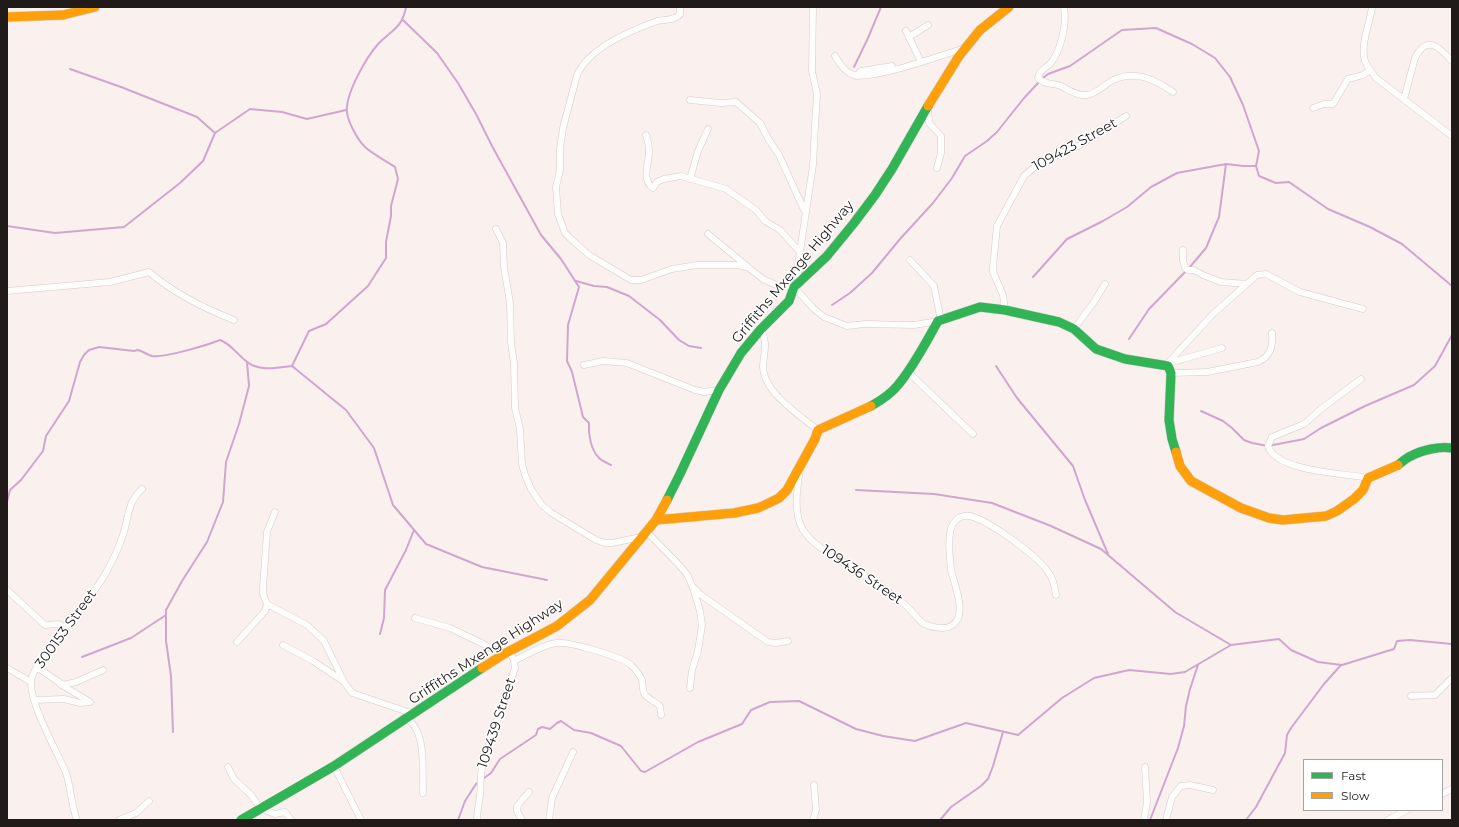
<!DOCTYPE html>
<html>
<head>
<meta charset="utf-8">
<style>
  body { margin:0 }
  #map { position:relative; width:1459px; height:827px; overflow:hidden; background:#faf0ee; font-family:Montserrat,sans-serif }
  canvas { display:block }
  .frame { position:absolute; inset:0; border:8px solid #201a19; pointer-events:none }
  .legend { position:absolute; left:1303px; top:759px; width:140px; height:52px; box-sizing:border-box; background:#fff; border:1px solid #a6a3a3; margin:0; padding:5px 7px; list-style:none; font-size:12px; color:#201a19 }
  .legend li { display:flex; align-items:center; gap:8px; height:20px }
  .legend b { width:20px; border:1px solid #a6a3a3 }
</style>
</head>
<body>
<div id="map">
<canvas width="1459" height="827"></canvas>
<div class="frame"></div>
<ul class="legend">
<li><b style="height:5px;background:#30b455"></b>Fast</li>
<li><b style="height:5px;background:#ff9f0a"></b>Slow</li>
</ul>
</div>
<script>
const g = document.querySelector('canvas').getContext('2d');
g.lineJoin = 'round';
function strokePath(path, color, width, dash) { g.strokeStyle = color; g.lineWidth = width; g.lineCap = dash ? 'butt' : 'round'; g.setLineDash(dash || []); g.stroke(path); }
function label(font, color, halo, rows, align = 'center') {
  g.font = font + ' Montserrat,sans-serif'; g.lineWidth = 3; g.setLineDash([]); g.textBaseline = 'middle'; g.strokeStyle = halo; g.fillStyle = color; for (const [text, x, y, turn = 0] of rows) {
    g.save(); g.translate(x, y); g.rotate((+turn || 0) * Math.PI / 180); g.textAlign = isNaN(turn) ? turn : align; if (halo) g.strokeText(text, 0, 0); g.fillText(text, 0, 0); g.restore();
  }
}
strokePath(new Path2D(`
  M403 20 437 53 458 83 476 114 492 146 541 235 561 259 579 287 568 325 567 361 572 372 583 417 589 423C588 434 591 450 599 458 602 461 607 463 611 465
  M854 67 868 38 881 7
  M70 69 121 87 197 117 215 133
  M1042 79 1048 74 1070 66 1122 30 1156 28 1192 44 1215 58 1230 77 1243 105 1259 151 1256 166 1259 176 1276 183 1289 182 1328 209 1370 227 1402 244 1452 286
  M7 226 55 233 124 227 180 183 203 161 215 133 250 109 282 112 307 119 346 110
  M1189 268 1206 248 1219 217 1226 164
  M1033 277 1067 239 1103 221 1127 207 1151 187 1177 173 1226 164 1243 166H1256
  M576 281 594 286 607 287 629 296 660 320 679 340 689 346 701 348
  M832 305 850 293 872 273 900 239 933 203 952 178 965 156 987 141 997 132 1024 98 1039 82
  M1129 339 1149 309 1186 271
  M292 366 346 410 374 448 393 505 426 544 482 567 547 580
  M996 366 1017 398 1073 466 1085 500 1108 554
  M1201 411 1223 421 1232 428 1244 440 1252 443 1268 446 1304 439 1321 428 1365 406 1414 385 1435 366 1452 335
  M856 490 934 494 992 503 1051 526 1101 549 1175 612 1231 645
  M7 502 10 490 21 480 43 451 46 436 69 401 80 362 84 355 89 350 99 347 134 351 138 350C142 351 148 355 152 356 165 358 207 345 220 340 231 344 237 354 246 361 258 372 277 368 292 366L309 331 326 324 368 286 386 258V242L391 216V206L398 179 395 167C386 161 374 155 365 147 357 139 348 122 347 112 345 94 367 56 379 43 393 29 402 28 406 7
  M380 634 384 618 385 590 406 550 414 530
  M82 657 131 638 166 615
  M173 732 171 676 166 641V610L182 581 207 542 223 502 226 462 239 424 249 386 247 362
  M458 820 465 801 476 784 491 773 500 759 536 735 538 729 542 727 550 729 557 723 561 721 574 730 591 733 621 746 641 771 645 772 698 742 742 724 751 710 770 702 799 701 856 729 883 736 915 741 966 723 1018 735 1062 698 1094 678 1129 670 1171 674 1185 672 1231 645 1279 639 1291 650 1318 662 1342 665 1394 649 1397 641 1410 640 1452 644
  M940 820 951 807 981 786 988 779 993 766 1003 732
  M1150 820 1178 748 1184 726 1186 706 1190 689 1198 665
  M1246 820 1256 807 1285 753 1287 735 1291 728 1324 684 1341 665`), '#cfa7ce', 2);
const street = new Path2D(`
  M680 7V14C675 21 665 19 657 21 630 31 590 47 577 75L563 128 560 148V170L556 187 558 214 565 233 571 239 589 255 631 280H641L672 269 697 265H738L749 268 763 279 776 285 794 287 813 308 824 317 847 326 865 324 914 325 938 321
  M1064 7C1067 24 1061 51 1050 64 1045 69 1039 70 1038 78 1044 85 1053 83 1061 86 1069 90 1077 96 1087 95 1098 93 1104 85 1113 80 1136 70 1154 79 1173 92
  M1372 7C1370 24 1360 44 1365 61 1367 67 1372 72 1376 78L1452 136
  M906 31 921 62
  M909 37 928 25
  M835 56C839 63 846 73 854 75 874 80 942 55 965 48
  M856 76 861 71 892 66
  M1404 99 1415 58C1427 34 1439 47 1452 61
  M690 100 721 103 736 102 760 123 769 140 779 155 805 212
  M928 105 929 123 941 136V153L937 168
  M1313 108 1324 104H1333L1348 79 1363 75 1370 70
  M646 135C648 141 649 145 649 151 649 164 641 179 653 188L657 182 664 179 681 176 726 189 756 210 765 221 780 230 800 252
  M690 179 698 151 708 129
  M496 229 503 243 504 267 510 303 511 343 514 363 515 408 520 429 522 464 525 475 531 489 541 504 550 512 596 540 605 543H612L641 537
  M708 234 748 267
  M1183 250V260L1185 268 1188 270H1194L1203 275 1221 282 1247 284
  M910 260 934 286 941 321
  M796 284 798 281V265L813 165 815 125 817 94 812 71 813 7
  M7 291 110 282 149 272C175 294 203 308 234 320
  M1005 310 1003 295 993 272V267L997 226 1024 176 1039 163 1080 145 1126 116
  M761 329C768 344 764 351 763 366 763 392 799 415 818 430
  M1074 329 1094 302 1105 284
  M1169 363 1222 348
  M584 365 603 361 627 363 695 390 704 392 719 390
  M1166 365 1213 314 1257 275 1266 274 1300 292 1363 309
  M908 372 973 434
  M1171 373 1207 372 1258 362C1271 356 1273 346 1272 333
  M1361 379 1321 409 1304 424 1272 437 1268 446C1276 472 1345 473 1368 478
  M800 470C797 488 793 514 803 530 817 551 846 562 866 576 879 584 891 594 903 603 910 608 919 621 924 624 931 627 944 630 951 626 969 617 954 584 951 570 950 559 948 545 950 533 951 523 959 514 970 516 990 521 1041 558 1050 575 1054 581 1055 588 1056 595
  M275 512 267 532 263 587V594L267 604 307 625 324 641 344 682 352 693 414 714
  M647 532 681 567 688 576 692 586 701 595 768 642 776 643 788 641
  M7 590 45 625 58 624 64 627
  M415 618 450 628 504 654
  M237 642 265 611 267 604
  M283 645 313 661 343 681
  M514 661C527 655 542 645 556 643 568 641 622 657 631 665 635 669 640 675 642 680 643 685 642 690 645 695 649 699 655 702 660 706L661 715
  M37 667 63 685 76 682 103 670
  M7 668 31 682
  M690 688 692 670 698 651 702 625 700 611 693 588
  M1411 696 1435 695 1452 678
  M35 700 64 699 80 703 90 702 60 684
  M408 719C411 722 415 726 417 731 425 748 422 775 423 793
  M334 766 361 820
  M228 767 234 779 251 795 261 809 275 814 285 812 291 820
  M1442 794 1452 789
  M77 820C71 805 71 787 66 773 58 753 25 696 32 677 34 670 40 663 44 656 63 626 90 602 107 571 113 560 119 547 123 535 129 516 127 503 142 489
  M119 820 136 813 149 801
  M477 820C477 811 479 804 480 796 481 786 480 777 482 768 490 734 505 701 515 668L514 661 510 651
  M522 820 517 811V806L529 792
  M549 820 552 798 573 752
  M813 820 816 810 814 785
  M1144 820 1147 802 1145 767
  M1166 820 1172 797 1181 786 1190 785 1213 790
  M1388 820 1407 810`);
const fast = new Path2D(`
  M871 406C880 401 891 394 898 385 914 366 926 342 938 321L980 307 1005 310 1059 322 1074 329 1096 349 1125 359 1168 366 1171 373 1169 420 1172 439 1176 452
  M1398 465C1402 462 1406 458 1411 456 1422 450 1440 446 1452 448
  M667 500 680 474 719 390 741 353 761 329 789 301 794 287 827 256 854 223 875 195 892 169 928 106
  M241 820 334 766 482 668`);
const slow = new Path2D(`
  M7 17 63 15 95 7
  M928 106 959 56 980 30 1009 7
  M1176 452 1180 466 1191 481 1241 508 1269 518 1283 520 1326 516 1337 511 1354 499 1363 490 1368 478 1398 465
  M656 520 734 513 758 508 769 503 779 498 787 490 815 439 818 430 871 406
  M482 668 504 654 557 626 590 600 656 520 667 500`);
strokePath(street, '#d3ccca', 7);
strokePath(fast, '#d3ccca', 10);
strokePath(slow, '#d3ccca', 10);
strokePath(street, '#fefdfc', 6);
strokePath(fast, '#30b455', 9);
strokePath(slow, '#ff9f0a', 9);
label('14px', '#201a19', '#fff', [
  ["109423 Street",1075,145,-29],
  ["Griffiths Mxenge Highway",793,272,-50],
  ["109436 Street",862,575,34],
  ["300153 Street",66,629,-54],
  ["Griffiths Mxenge Highway",486,652,-33],
  ["109439 Street",497,723,-72]
]);
</script>
</body>
</html>
